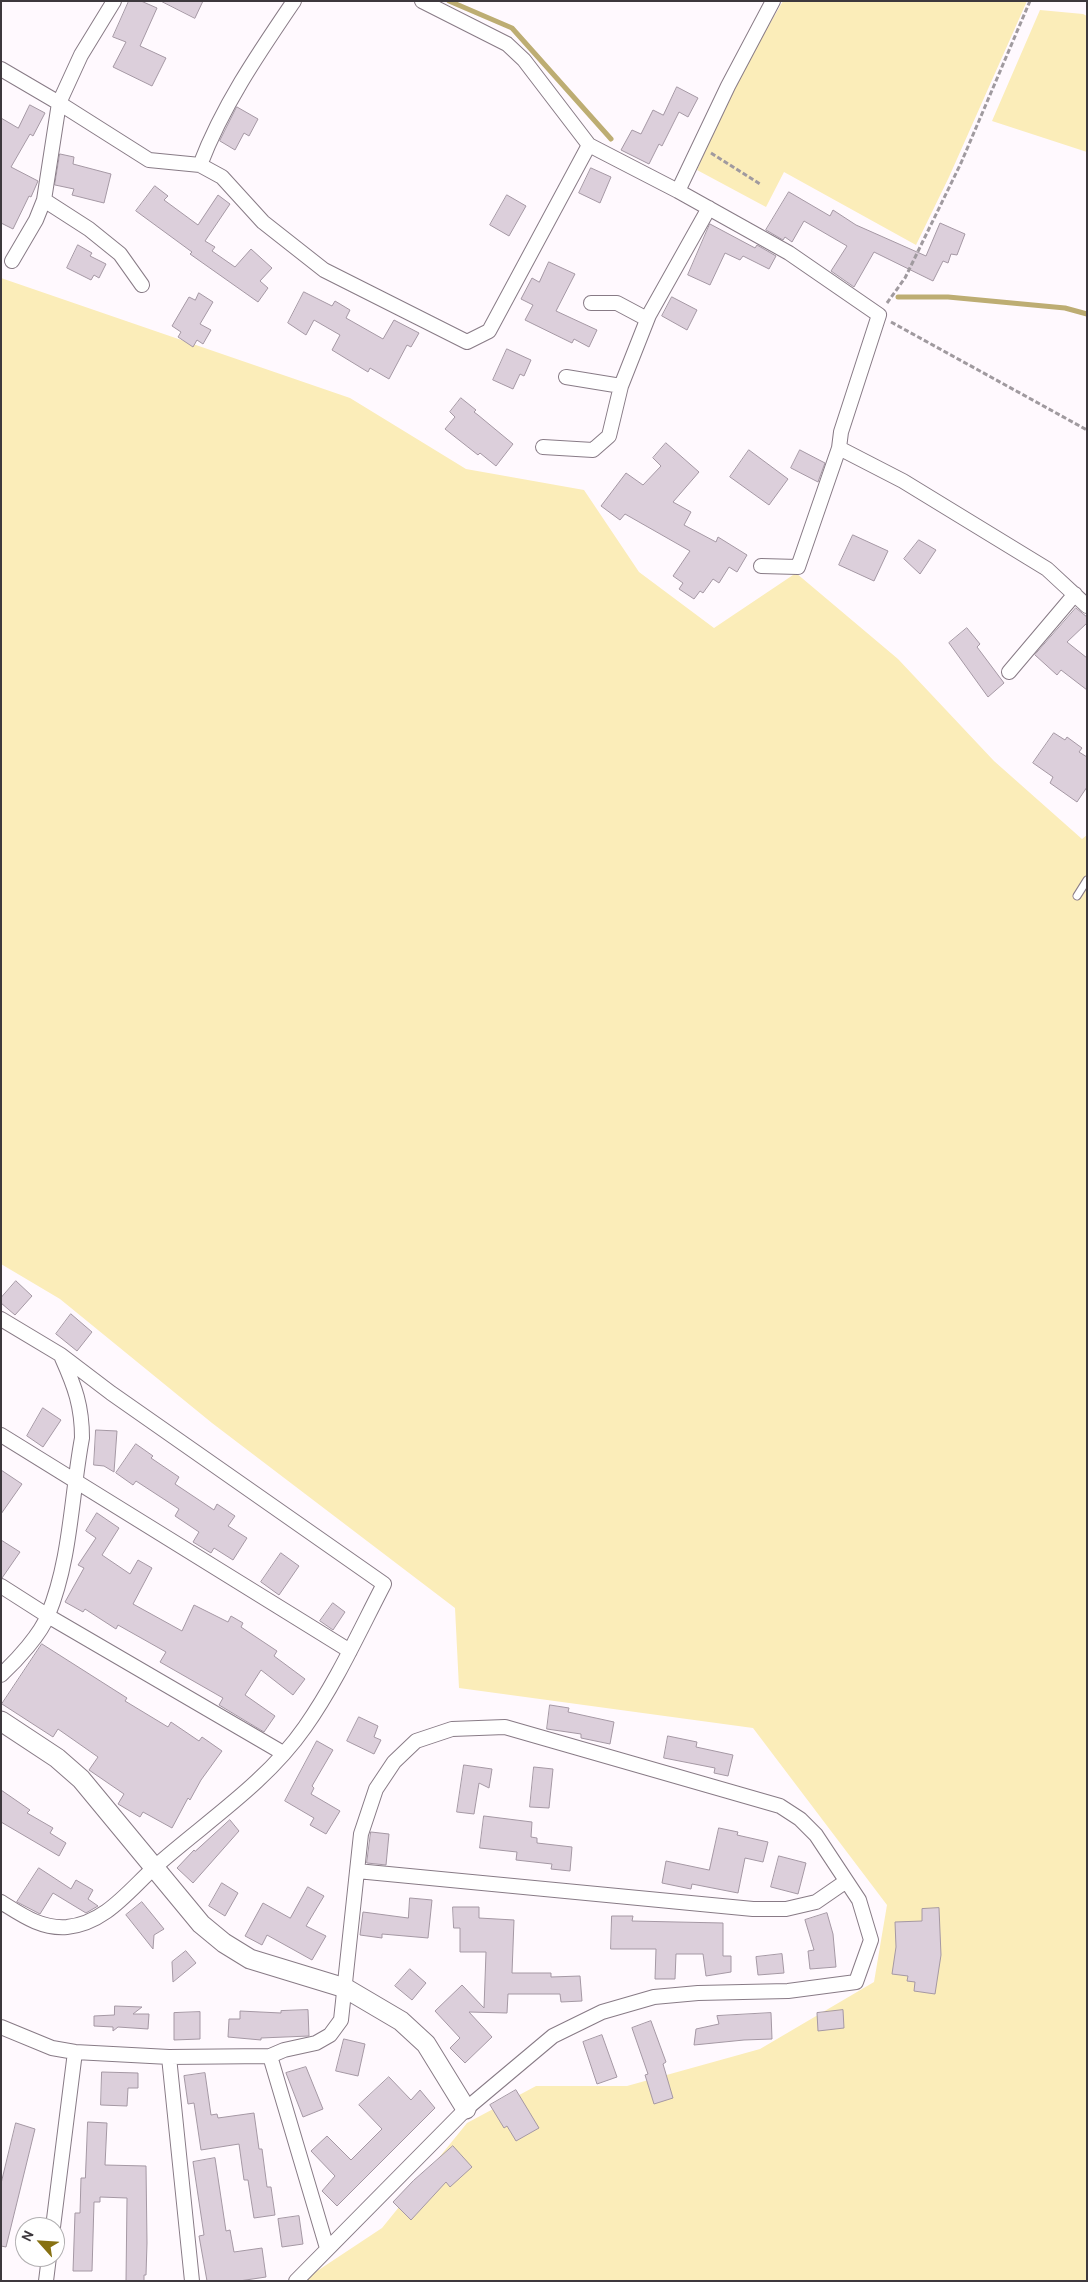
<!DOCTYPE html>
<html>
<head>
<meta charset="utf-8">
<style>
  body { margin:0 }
  #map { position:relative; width:1088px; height:2282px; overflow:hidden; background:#fff9fe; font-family:Cabin,sans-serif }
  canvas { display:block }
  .frame { position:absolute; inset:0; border:2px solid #3d383d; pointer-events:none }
  .north { position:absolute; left:15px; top:2217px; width:50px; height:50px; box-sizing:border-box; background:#fff; border:1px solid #b1afb1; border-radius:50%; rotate:296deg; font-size:14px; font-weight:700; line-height:20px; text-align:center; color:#3d383d }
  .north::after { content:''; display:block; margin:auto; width:18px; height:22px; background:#877112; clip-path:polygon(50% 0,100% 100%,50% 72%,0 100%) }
</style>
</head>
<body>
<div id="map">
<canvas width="1088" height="2282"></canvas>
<div class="frame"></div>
<div class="north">N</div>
</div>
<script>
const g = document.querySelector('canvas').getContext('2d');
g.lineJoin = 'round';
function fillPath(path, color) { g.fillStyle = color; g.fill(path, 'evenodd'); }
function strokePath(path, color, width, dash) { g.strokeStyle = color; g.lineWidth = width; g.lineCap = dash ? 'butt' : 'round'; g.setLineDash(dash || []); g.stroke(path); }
fillPath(new Path2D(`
  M783 1H1027L949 177 916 245 784 172 766 207 697 170 730 92Z
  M1040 10 1083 14 1087 16V152L992 121Z
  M1 278 350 398 466 469 584 490 639 572 714 628 796 573 898 659 994 761 1082 839 1087 835V2281H302L382 2228 467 2123 536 2086H627L760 2049 874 1982 887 1905 753 1728 459 1688 455 1608 212 1423 60 1299 1 1264Z`), '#fbedb9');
strokePath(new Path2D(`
  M449 1 512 28 611 139
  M898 297H948L1065 308 1087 314`), '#bdad73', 5);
const building = new Path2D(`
  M129 1H141L157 8 140 46 166 58 152 86 113 67 126 42 113 37Z
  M161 1H203L195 18Z
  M677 87 698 98 688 117 679 112 662 146 659 144 649 164 621 150 632 130 641 134 653 110 663 115Z
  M30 105 45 113 33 136 30 134 11 167 38 181 31 197 29 196 13 229 1 223V118L18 128Z
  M237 107 258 119 249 136 244 133 235 150 220 141Z
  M60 154 74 157 73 164 111 174 104 203 72 195 74 189 55 185Z
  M591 168 611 177 600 203 579 193Z
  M155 186 168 196 164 200 198 225 218 195 230 204 205 241 215 247 212 251 235 267 251 249 272 268 260 281 268 288 258 302 190 254 192 252 136 211Z
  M789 192 830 216 833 210 856 225 926 256 940 223 965 234 957 255 951 254 948 263 943 261 933 281 874 252 854 287 831 271 847 246 804 221 792 242 785 237 783 240 766 230Z
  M507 195 526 206 509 236 490 225Z
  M710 224 755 248 757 245 776 256 769 269 743 256 740 260 725 253 710 285 688 275Z
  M78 245 92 253 90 256 106 264 99 278 94 275 91 280 67 268Z
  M549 262 575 274 556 311 597 330 589 347 574 339 572 343 525 320 533 305 521 299 532 278 539 282Z
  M304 292 332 306 335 301 350 310 346 318 383 339 394 320 419 333 411 347 407 345 389 379 370 368 368 372 332 350 340 335 314 320 306 335 288 323Z
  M199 293 213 302 200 324 211 330 203 344 197 340 193 347 178 337 181 332 172 326 189 297 195 300Z
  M672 297 697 310 687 330 662 316Z
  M507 349 531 360 524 376 520 374 513 389 493 380Z
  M461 398 476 410 474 412 478 415 513 444 496 466 480 453 478 455 445 429 455 417 450 412Z
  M666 443 699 472 673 502 691 512 684 525 716 542 718 537 747 555 737 572 729 567 719 583 713 579 703 593 700 591 694 599 679 589 683 583 673 576 690 551 625 514 620 520 601 506 626 473 643 485 661 466 653 458Z
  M749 450 788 479 769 505 730 477Z
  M800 450 825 463 818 482 791 468Z
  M853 535 888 551 874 581 839 565Z
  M919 540 936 550 920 574 904 559Z
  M1076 608 1087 617V623L1067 642 1087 658V690L1061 670 1057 675 1035 655Z
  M967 628 980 644 977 647 1004 683 988 697 949 643Z
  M1054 733 1065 740 1067 737 1082 748 1079 752 1087 757V787L1077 802 1050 783 1053 777 1033 763Z
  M16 1281 32 1296 15 1315 1 1303V1298Z
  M71 1314 92 1332 77 1351 56 1334Z
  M43 1408 61 1420 43 1447 27 1436Z
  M96 1430 117 1431 114 1472 104 1466 94 1465Z
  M136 1444 153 1456 151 1458 179 1477 175 1484 214 1510 217 1504 235 1516 228 1526 247 1538 233 1560 214 1548 211 1553 193 1542 199 1532 175 1516 179 1509 136 1481 133 1485 116 1473Z
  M1 1470 22 1484 1 1514Z
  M97 1513 119 1528 102 1555 130 1574 138 1560 152 1568 133 1604 182 1631 194 1605 228 1622 231 1616 243 1623 241 1627 277 1651 274 1656 305 1679 293 1695 261 1670 245 1695 275 1716 264 1732 219 1705 223 1698 160 1662 166 1652 118 1625 116 1629 85 1609 83 1612 65 1602 84 1568 78 1565 96 1538 86 1531Z
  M1 1540 20 1552 2 1578 1 1577Z
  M281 1553 299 1566 279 1595 261 1582Z
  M333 1603 345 1612 333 1630 320 1621Z
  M42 1644 127 1698 125 1701 168 1727 171 1722 199 1741 202 1737 222 1751 201 1780 190 1800 188 1798 172 1828 143 1812 140 1817 118 1804 124 1794 89 1770 98 1757 58 1729 53 1737 2 1704Z
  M550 1705 569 1708 568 1712 614 1722 610 1744 581 1738V1734L547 1729Z
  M359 1717 378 1726 374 1737 381 1740 374 1754 347 1741Z
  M668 1736 697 1742 696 1747 733 1755 728 1776 714 1773 715 1768 664 1758Z
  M317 1741 333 1750 312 1786 314 1788 311 1794 340 1811 326 1834 310 1825 314 1818 285 1801Z
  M464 1765 492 1769 489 1788 479 1783 474 1814 457 1812Z
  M534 1767 553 1769 549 1808 530 1807Z
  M1 1790 30 1810 27 1813 53 1828 50 1833 66 1843 59 1856 1 1822Z
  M484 1816 532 1822 531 1837 537 1838V1843L572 1847 570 1871 551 1869 552 1864 516 1860 517 1852 480 1848Z
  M230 1820 239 1831 193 1883 177 1868 194 1850 195 1851Z
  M719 1828 738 1832 737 1835 768 1842 763 1862 745 1858 738 1893 692 1884 691 1889 662 1883 666 1861 709 1870Z
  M371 1832 389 1834 386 1865 367 1863Z
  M779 1856 806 1863 798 1894 771 1887Z
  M39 1868 71 1889 76 1880 93 1890 88 1899 98 1906 86 1913 53 1893 40 1914 17 1902Z
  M222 1883 238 1893 225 1916 209 1906Z
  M308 1887 324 1896 306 1926 326 1936 312 1960 267 1935 262 1945 245 1936 263 1903 290 1918Z
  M410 1898 432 1900 428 1938 382 1934V1938L360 1935 363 1912 408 1918Z
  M142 1902 164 1929 154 1935 153 1949 126 1915Z
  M453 1907H479V1918L514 1920 512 1973H551V1977L580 1976 582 2001 561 2002 560 1994H508L507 2013 469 2012 492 2037 465 2063 450 2048 460 2038 435 2011 462 1985 484 2008 486 1952H460V1928H454Z
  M939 1908 941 1955 935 1994 914 1991 915 1982 907 1981 908 1976 892 1974 896 1947 895 1922 922 1921V1909Z
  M827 1913 833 1934 836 1967 810 1969 808 1951 814 1950 805 1920Z
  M612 1916H633L632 1921 723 1923V1956H731V1972L706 1976 703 1954H676L675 1979H655L656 1949H611Z
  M186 1951 196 1963 173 1982 172 1962Z
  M782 1954 784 1973 758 1975 756 1957Z
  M410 1969 426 1983 412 2000 395 1986Z
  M115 2006 142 2007 133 2014H149L148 2029 118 2027 113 2031V2027L94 2026V2016L114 2015Z
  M308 2010 309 2036 261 2038V2040L228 2037 229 2019H240V2011L281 2013V2011Z
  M843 2010 844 2028 818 2031 817 2013Z
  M200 2012V2039L174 2040V2013Z
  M771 2013 772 2039 744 2040 694 2045 696 2029 719 2024 717 2016Z
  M651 2021 666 2062 663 2064 673 2098 654 2104 645 2075 648 2074 632 2028Z
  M602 2035 617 2077 597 2084 583 2042Z
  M344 2039 365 2044 358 2076 336 2071Z
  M306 2067 323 2109 303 2117 286 2073Z
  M102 2072 138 2073V2088H128L127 2106 101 2105Z
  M205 2073 211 2115 217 2114 218 2118 254 2113 259 2149H262L267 2187H271L275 2215 254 2218 248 2180H244L239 2144 201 2150 194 2103 188 2104 184 2076Z
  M389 2077 411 2100 420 2090 435 2108 337 2206 322 2191 335 2176 311 2151 327 2136 351 2160 382 2129 359 2105Z
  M516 2090 539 2128 516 2141 507 2126 504 2128 490 2105Z
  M88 2122 107 2123 105 2165 146 2166 147 2243 146 2275H144V2281H126L127 2198 100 2197V2202H94L92 2271H73L75 2213H80L81 2178H85Z
  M16 2123 35 2129 6 2247 1 2246V2184Z
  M453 2146 472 2167 450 2187 446 2182 411 2220 393 2202 413 2181Z
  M215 2158 226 2231 230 2230 234 2252 262 2248 266 2277 239 2281H207L199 2236 204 2235 193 2162Z
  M299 2216 303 2244 282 2247 278 2219Z`);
fillPath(building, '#dccfdb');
strokePath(building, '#a598a4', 1);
const lane = new Path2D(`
  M1077 896 1087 880`);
const street = new Path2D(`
  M114 1 81 55 59 103 149 160 200 165 222 177 263 222 324 270 467 342 489 331 589 145
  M422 1 507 44 524 60 589 145 678 191 789 253 879 315 841 432 839 448 903 481 1047 569 1087 606
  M1 69 59 103 44 200 36 220 12 261
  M200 165C223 105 258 54 294 1
  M678 191 728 86 773 1
  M44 200 89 229 120 254 142 285
  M591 303H617L647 319
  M566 377 621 386
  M543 447 593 450 609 436 621 386 649 315 709 208
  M761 566 798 567 839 448
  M1009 672 1075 594
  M1 1319 61 1355 111 1393 384 1584C359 1632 336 1683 305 1727 266 1783 207 1821 156 1866 129 1890 106 1923 67 1927 41 1929 22 1915 1 1902
  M1 1435 350 1651
  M1 1586 48 1616 283 1753
  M1 1675C17 1660 41 1634 48 1615 71 1559 71 1497 82 1438 82 1406 75 1387 62 1358
  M357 1871 753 1909H786L816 1902 845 1882
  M1 2027 52 2048 75 2052 169 2057 270 2056 284 2050 316 2043 330 2035 341 2020 361 1834 376 1789 394 1762 416 1741 452 1729 505 1727 780 1806 800 1819 816 1835 859 1900 871 1940 856 1982 788 1991 698 1993 654 1997 602 2012 553 2036 466 2109 296 2281
  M270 2056 327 2248
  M169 2057 192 2281
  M53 2227 75 2052
  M46 2281 49 2257`);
const secondary = new Path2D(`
  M1 1721 57 1758 81 1779 201 1924 224 1943 250 1959 345 1988 401 2021 426 2044 466 2109`);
strokePath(lane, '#887b86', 9);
strokePath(street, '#887b86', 16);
strokePath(secondary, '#887b86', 21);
strokePath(new Path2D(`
  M711 153 760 184
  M887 303 905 278 961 163 1030 1
  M891 322 1087 430`), '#a09a9f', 3, [5, 2.5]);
strokePath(lane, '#fff', 7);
strokePath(street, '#fff', 14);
strokePath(secondary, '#fff', 19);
</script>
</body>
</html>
